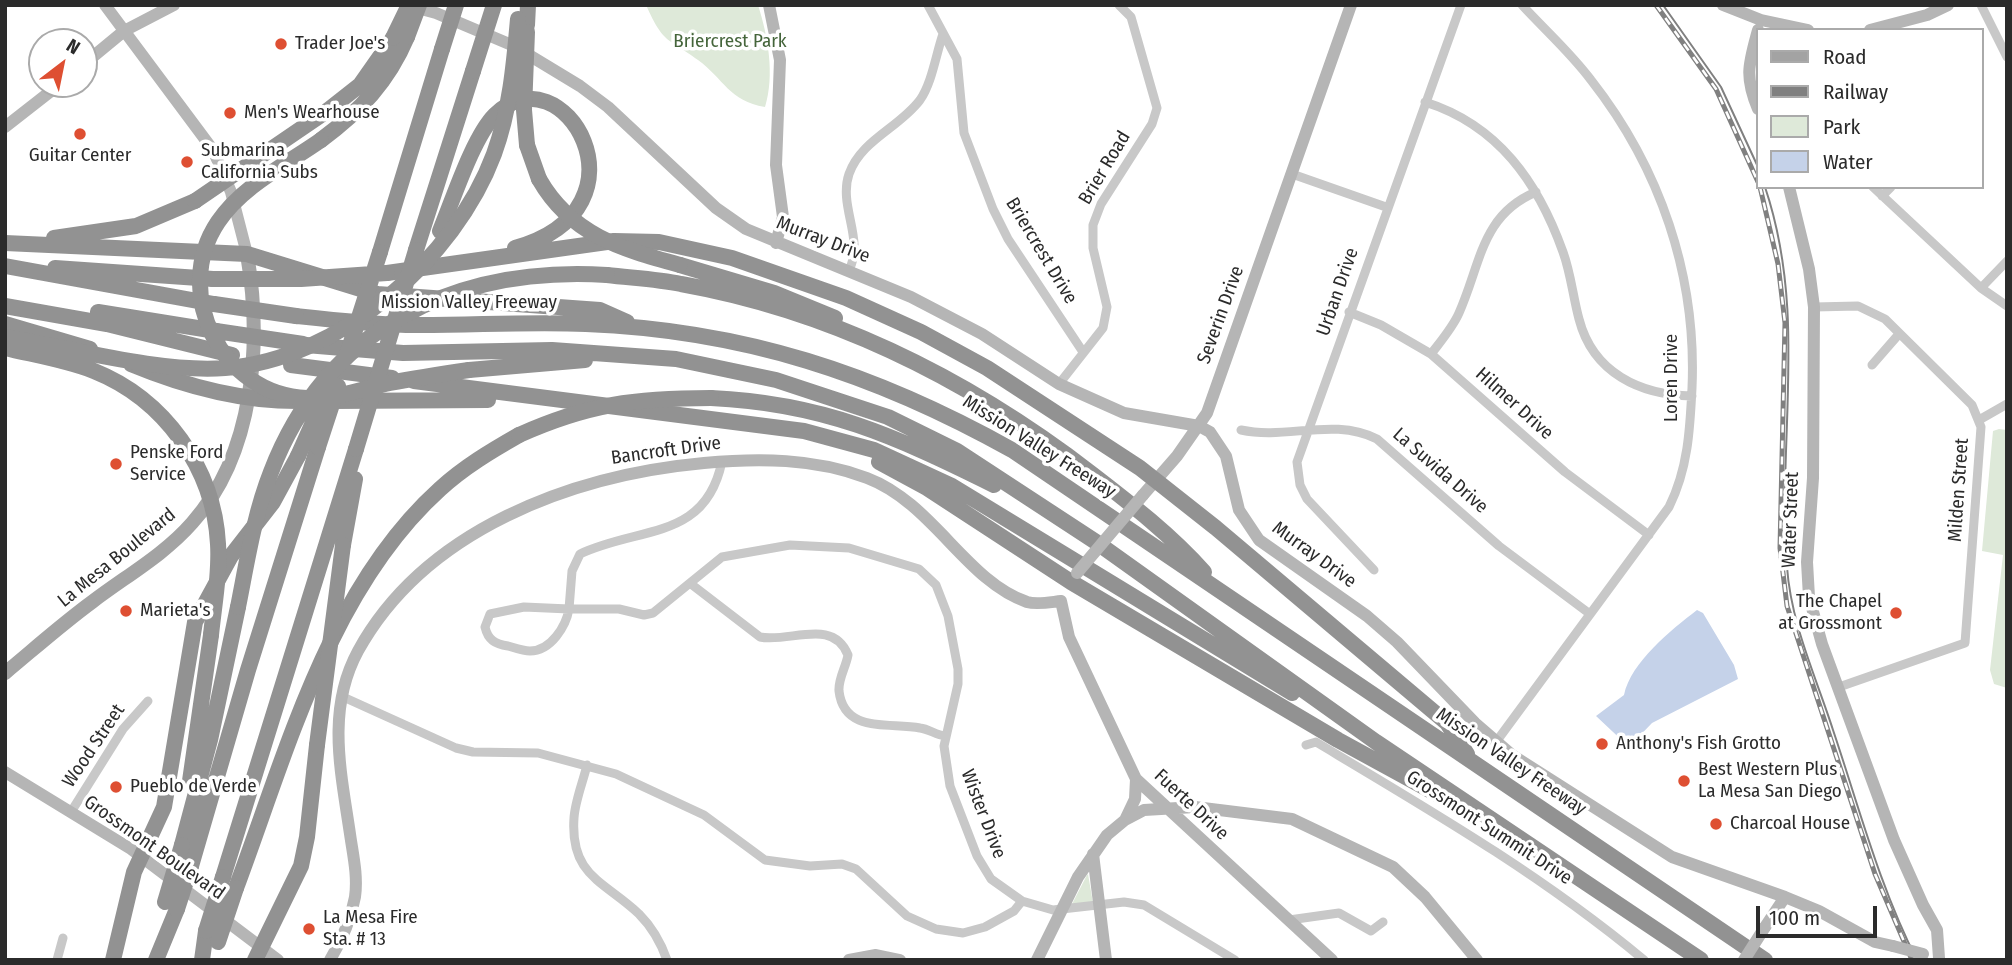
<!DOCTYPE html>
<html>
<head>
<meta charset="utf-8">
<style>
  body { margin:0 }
  #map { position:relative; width:2012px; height:965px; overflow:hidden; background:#fff; font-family:"Fira Sans Condensed",sans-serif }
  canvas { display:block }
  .frame { position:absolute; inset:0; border:7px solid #2b2b2b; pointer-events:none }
  .legend { position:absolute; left:1756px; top:28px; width:228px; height:161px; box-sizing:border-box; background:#fff; border:2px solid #aaa; margin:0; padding:9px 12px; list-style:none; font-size:21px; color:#2b2b2b }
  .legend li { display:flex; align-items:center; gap:14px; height:35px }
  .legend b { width:35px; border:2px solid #aaa }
  .north { position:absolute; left:28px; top:28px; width:70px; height:70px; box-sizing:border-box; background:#fff; border:2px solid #aaa; border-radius:50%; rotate:32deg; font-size:19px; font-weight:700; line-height:28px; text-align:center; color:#2b2b2b }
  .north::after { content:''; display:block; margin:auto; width:24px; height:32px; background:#de4f32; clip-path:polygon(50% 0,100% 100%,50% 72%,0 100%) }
  .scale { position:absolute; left:1756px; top:906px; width:121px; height:32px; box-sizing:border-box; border:4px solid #2b2b2b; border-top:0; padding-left:9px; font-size:21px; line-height:24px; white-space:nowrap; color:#2b2b2b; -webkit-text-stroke:5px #fff; paint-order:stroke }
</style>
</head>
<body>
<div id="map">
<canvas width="2012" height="965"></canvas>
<div class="frame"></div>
<ul class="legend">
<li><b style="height:9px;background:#a3a3a3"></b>Road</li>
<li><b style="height:9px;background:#808080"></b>Railway</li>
<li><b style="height:19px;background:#dee9d9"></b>Park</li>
<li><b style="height:19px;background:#c5d2e9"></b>Water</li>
</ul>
<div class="north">N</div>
<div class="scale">100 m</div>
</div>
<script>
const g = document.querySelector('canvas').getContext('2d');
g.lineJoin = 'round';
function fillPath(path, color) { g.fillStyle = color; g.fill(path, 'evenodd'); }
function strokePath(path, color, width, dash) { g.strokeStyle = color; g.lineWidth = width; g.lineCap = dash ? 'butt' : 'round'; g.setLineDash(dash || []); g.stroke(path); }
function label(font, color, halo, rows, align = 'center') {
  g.font = font + ' "Fira Sans Condensed",sans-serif'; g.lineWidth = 7; g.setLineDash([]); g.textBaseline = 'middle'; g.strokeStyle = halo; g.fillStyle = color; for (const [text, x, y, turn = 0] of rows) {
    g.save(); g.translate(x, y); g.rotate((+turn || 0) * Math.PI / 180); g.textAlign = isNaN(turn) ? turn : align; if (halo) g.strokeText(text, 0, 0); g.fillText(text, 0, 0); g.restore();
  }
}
fillPath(new Path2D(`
  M646 5H758C768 36 775 75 765 107 729 101 724 79 698 60 667 37 664 45 646 5Z
  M1999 429 2007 430V688L1994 684 1990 670 2003 555 1982 551 1993 431Z
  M1088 874 1093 903 1071 906 1087 875Z`), '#dee9d9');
fillPath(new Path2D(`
  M1697 610 1703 613 1734 665 1738 679 1652 723 1629 747 1596 716 1624 695C1631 662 1671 630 1697 610Z`), '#c5d2e9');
strokePath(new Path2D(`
  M928 5 957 59 964 133 993 209 1008 239 1083 352
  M1981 5 2007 57
  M1425 102C1498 125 1538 182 1563 252 1571 274 1573 297 1579 319 1593 373 1640 395 1692 396
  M1292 174 1386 207
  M1873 187 1981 288 2007 306
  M1882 196 1891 187
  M849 270C865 240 838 206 849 174 861 140 899 128 920 100 932 83 936 54 943 34
  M1981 288 2007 261
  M1814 307 1858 306 1885 319 1972 405 1981 427 1965 643 1839 687
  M1349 312 1381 325 1431 354 1565 472 1649 535
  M1431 354C1441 341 1453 327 1459 313 1481 264 1481 215 1536 192
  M1872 365 1899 334
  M1059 384 1103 328 1107 307 1093 248V225L1101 204 1152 124 1157 108 1131 17 1119 5
  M1979 420 2007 404
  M1241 430C1287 440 1333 417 1377 439L1499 546 1590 614
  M722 461C706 541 639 526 580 554L572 571 569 609 524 607 490 614 485 627C488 640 495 644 508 646 515 648 523 651 530 651 551 651 566 626 569 609H619L644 615 653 613 722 557 790 545 849 548 919 569 936 585 948 616 958 669V684L944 746 950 786 977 856 991 879 1022 901 1053 910 1124 902 1144 905 1235 960
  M1374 570 1307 499 1300 485 1297 462 1461 5
  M691 584 760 637C790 643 833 617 848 655 846 667 838 679 839 691 844 734 890 722 920 728 929 729 936 735 945 736
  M341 696 456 748 473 752 538 753 616 774 704 815 765 860 810 866 842 864 856 869 907 916 936 929 963 933 985 927 1014 911 1022 901
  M1496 742 1669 507C1688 469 1690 429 1692 388 1697 275 1660 168 1591 80 1571 53 1545 30 1522 5
  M1306 745 1316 742C1430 810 1542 875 1644 960
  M587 765C583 782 575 801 574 818 570 876 604 881 639 914 652 927 661 943 667 960
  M71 812 123 729 148 701
  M1289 920 1339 913 1371 931 1383 922
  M57 960 63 938`), '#c8c8c8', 9);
strokePath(new Path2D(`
  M105 5 213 150 231 192 247 254
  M769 5 780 60 776 165 783 217 776 243
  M1723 5 1761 20 1808 30
  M410 6 436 13 514 46 580 86 608 107 716 208 746 229 911 297 982 334 1059 384 1124 413 1199 426 1210 432 1226 456 1239 510 1259 540 1367 616 1397 642 1475 723 1512 755 1672 857 1785 897 1819 911 1875 942 1893 946
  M1758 30C1749 63 1744 76 1758 109
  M1870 30 1927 15 1948 5
  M84 64 124 31 174 5
  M5 127 60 84
  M1789 187 1809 269 1814 307 1813 478 1807 562 1809 597 1822 644 1894 840 1923 905 1937 930 1939 958
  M1143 495 1177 456 1207 413 1351 5
  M1061 601 1069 637 1136 779 1332 960
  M5 772 131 849 278 960
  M1125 820 1135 799 1136 779
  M1093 854 1106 960
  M1765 927 1785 897
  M330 960C342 940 351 919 355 897 358 876 353 855 350 834 341 772 326 710 358 651 425 529 573 475 704 463 758 458 815 458 867 478 933 503 966 581 1027 602 1037 605 1051 602 1061 601
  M849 960 876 955 900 960
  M1037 960 1078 877 1107 835 1125 820 1144 810 1195 807 1292 819 1393 867 1425 897 1477 960`), '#b5b5b5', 12);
strokePath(new Path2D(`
  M5 673C34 649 62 624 92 602 126 576 164 555 192 523 255 453 262 342 247 254`), '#a3a3a3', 14);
strokePath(new Path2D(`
  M527 25 528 5
  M327 111 360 85 393 38
  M321 140C360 111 388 82 407 37
  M527 145 539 179
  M440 231C453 200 473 137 495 115 562 48 658 208 515 248
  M54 238 136 226 195 201
  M5 243 247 254 377 294 600 310 627 322
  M416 250 473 71
  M380 252 442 49
  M680 265 774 293 835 318
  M5 266 214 304
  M55 268 213 279
  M387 273 614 241 659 242 732 258 846 298 921 332 987 368 1140 468 1216 528 1447 723 1467 754
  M607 275C632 278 657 279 681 284 833 311 971 381 1092 474 1131 504 1171 535 1204 572
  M5 306 107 324 232 355
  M98 312 216 331
  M296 316C333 320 369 324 406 325 466 326 526 321 586 324 743 330 876 374 1012 450L1765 960
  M5 324 90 349
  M306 345 403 353 552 350 676 359 776 380 888 417 957 451 1096 542 1376 742 1701 960
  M131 364C184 386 245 402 303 401
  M291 365 392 378
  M469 370 585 360
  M414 381 804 431 874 450 952 486 1292 693
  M711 398C823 403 895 436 994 485
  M332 401 488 400
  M879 462 927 488 1071 582 1338 740 1446 799
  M343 545 355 479
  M190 781 211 635
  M182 845 210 740 238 607
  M191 866 248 670 318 447
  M223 877 356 449
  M236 888C287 752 329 589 440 489 464 467 491 451 519 435
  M113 960 134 872 164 807 195 622 231 556 273 502 298 456
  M156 960 177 909
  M202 960 206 931
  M255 960 301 866 307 837 317 745`), '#929292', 16);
strokePath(new Path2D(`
  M1663 5 1721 87 1758 167
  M1765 187C1808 315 1777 437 1787 567 1791 624 1816 677 1833 730 1859 807 1880 888 1917 960`), '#808080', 2);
const rail = new Path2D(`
  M1656 5 1716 89 1758 182
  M1760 187 1778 264 1785 323 1780 548 1787 606 1875 874 1912 960`);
strokePath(rail, '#808080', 5);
strokePath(rail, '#fff', 2.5, [8]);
strokePath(new Path2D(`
  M1077 573 1143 495
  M1893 946 1923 954
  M1744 960 1765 927`), '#b5b5b5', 12);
strokePath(new Path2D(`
  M527 32 524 110 527 145
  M407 37 419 5
  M393 38 409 5
  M442 49 456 5
  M473 71 494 5
  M321 140C287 164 242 186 218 222 171 292 221 395 307 398 335 399 363 389 390 383 416 378 442 374 469 370
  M539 179C571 235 621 249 680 265
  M195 201 327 111
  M213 279H301L387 273
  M214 304 296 316
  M216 331 303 344
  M5 337C71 348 160 373 225 368 339 360 455 259 494 154 510 110 514 65 518 19
  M5 348C34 355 66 360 94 371 164 399 214 468 218 544 220 574 214 605 211 635
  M346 358 380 252
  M519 435C588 404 636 398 711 398
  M318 447 338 386
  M356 449 416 250
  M298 456 328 389
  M238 607C247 562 254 515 271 472 327 326 458 266 607 275
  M317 745 343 545
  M165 902 182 845
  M177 909 191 866
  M206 931 223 877
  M218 942 236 888`), '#929292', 16);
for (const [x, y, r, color] of [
  [281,44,7,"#de4f32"],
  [230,113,7,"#de4f32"],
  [80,134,7,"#de4f32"],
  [187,162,7,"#de4f32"],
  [116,464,7,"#de4f32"],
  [126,611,7,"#de4f32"],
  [1896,613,7,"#de4f32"],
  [1602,744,7,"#de4f32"],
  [1684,781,7,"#de4f32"],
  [116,787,7,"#de4f32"],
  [1716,824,7,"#de4f32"],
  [309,929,7,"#de4f32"]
]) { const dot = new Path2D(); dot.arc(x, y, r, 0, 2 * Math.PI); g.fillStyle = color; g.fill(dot); strokePath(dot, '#fff', 2.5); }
label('19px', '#45653b', '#fff', [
  ["Briercrest Park",730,42]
]);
label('19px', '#2b2b2b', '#fff', [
  ["Trader Joe's",295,44],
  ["Men's Wearhouse",244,113],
  ["Submarina",201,151],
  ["California Subs",201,173],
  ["Guitar Center",80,156,"center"],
  ["Penske Ford",130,453],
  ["Service",130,475],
  ["The Chapel",1882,602,"right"],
  ["at Grossmont",1882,624,"right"],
  ["Marieta's",140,611],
  ["Anthony's Fish Grotto",1616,744],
  ["Best Western Plus",1698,770],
  ["La Mesa San Diego",1698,792],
  ["Pueblo de Verde",130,787],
  ["Charcoal House",1730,824],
  ["La Mesa Fire",323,918],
  ["Sta. # 13",323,940]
], 'left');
label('19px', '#2b2b2b', '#fff', [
  ["Brier Road",1105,168,-59],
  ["Murray Drive",823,240,21],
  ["Briercrest Drive",1041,251,59],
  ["Urban Drive",1338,292,-71],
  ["Mission Valley Freeway",469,303],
  ["Severin Drive",1221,315,-70],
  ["Loren Drive",1672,378,-90],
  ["Hilmer Drive",1514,404,42],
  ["Mission Valley Freeway",1039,447,32],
  ["Bancroft Drive",666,451,-8],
  ["La Suvida Drive",1440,471,41],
  ["Milden Street",1959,490,-86],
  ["Water Street",1791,520,-88],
  ["Murray Drive",1314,555,36],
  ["La Mesa Boulevard",117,558,-39],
  ["Wood Street",94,746,-56],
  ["Mission Valley Freeway",1511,762,34],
  ["Fuerte Drive",1191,805,43],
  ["Wister Drive",983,814,69],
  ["Grossmont Summit Drive",1489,828,33],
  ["Grossmont Boulevard",154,848,35]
]);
</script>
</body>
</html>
